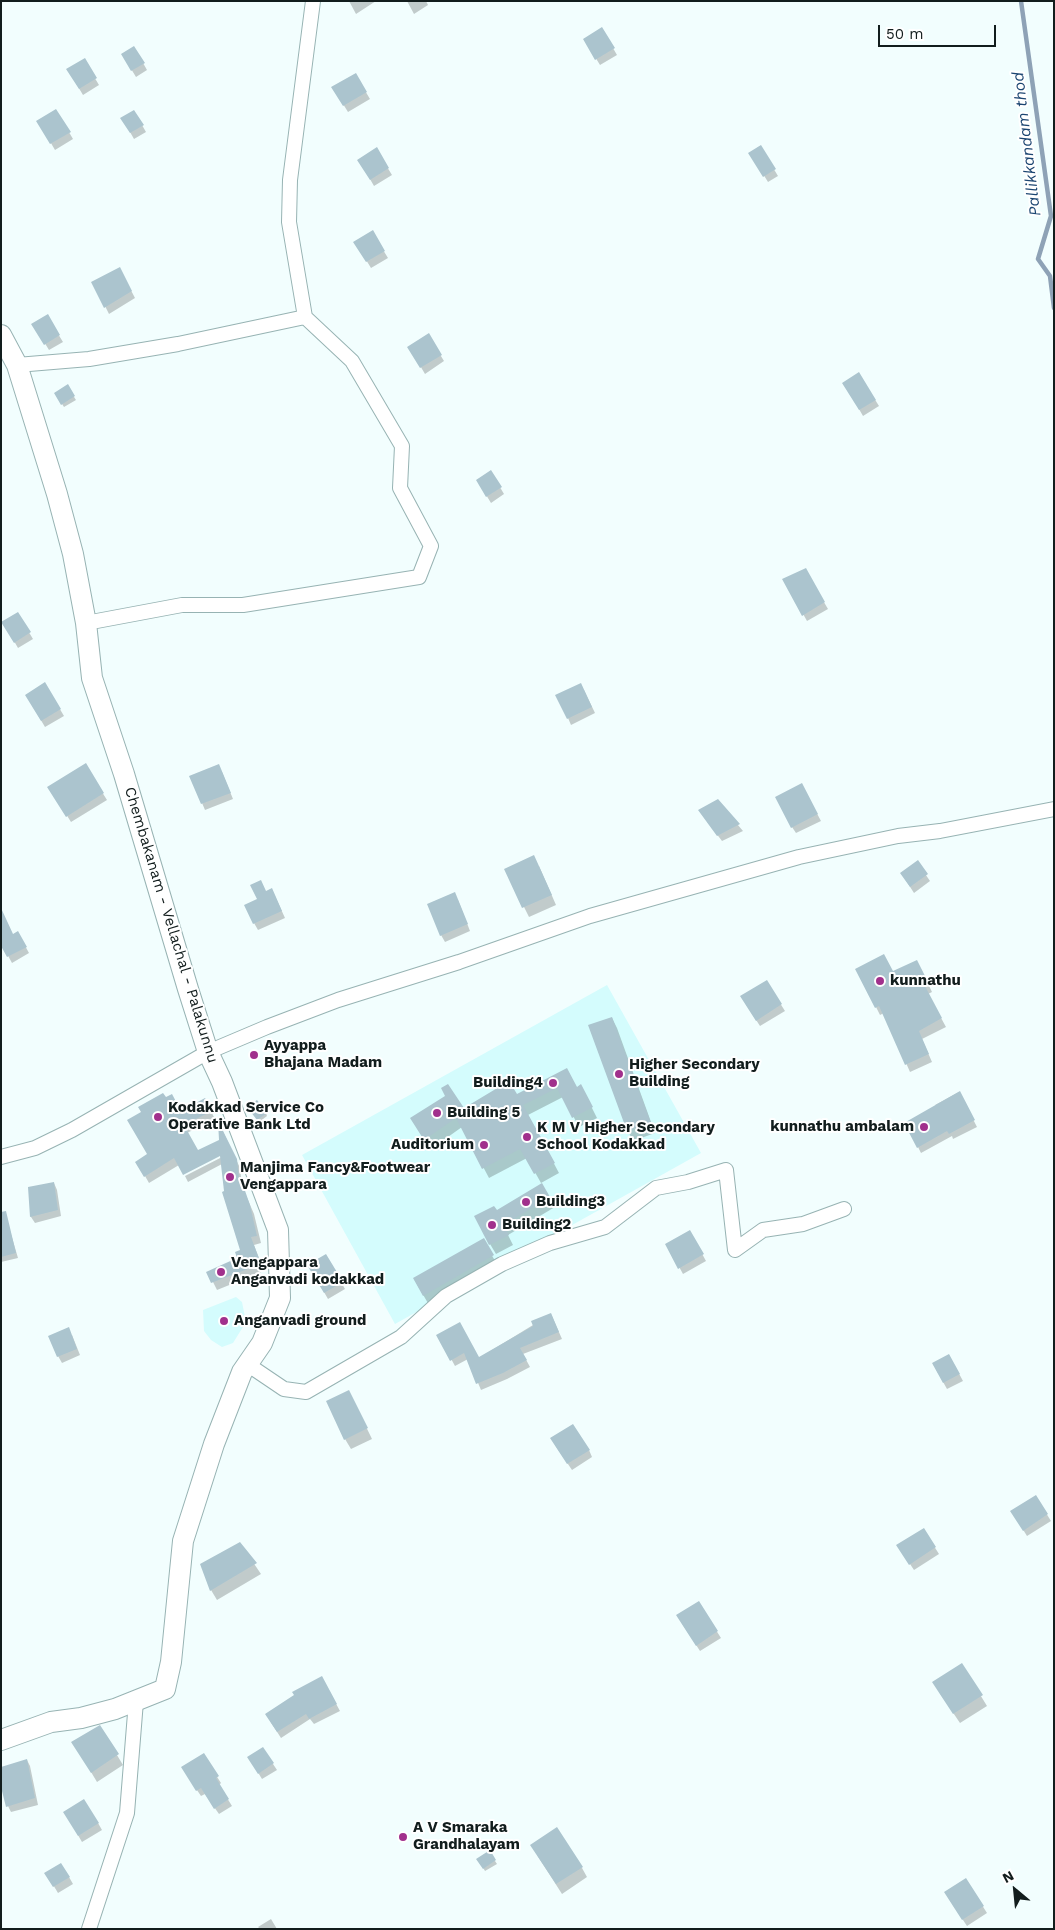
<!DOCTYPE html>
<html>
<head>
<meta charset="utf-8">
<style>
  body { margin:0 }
  #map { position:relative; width:1055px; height:1930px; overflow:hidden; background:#f2fefe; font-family:"Work Sans",sans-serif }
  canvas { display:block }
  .frame { position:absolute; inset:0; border:2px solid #121d1d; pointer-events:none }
  .north { position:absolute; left:990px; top:1865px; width:50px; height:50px; -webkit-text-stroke:4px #fff; paint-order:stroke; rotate:332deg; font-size:14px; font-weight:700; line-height:20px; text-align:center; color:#121d1d }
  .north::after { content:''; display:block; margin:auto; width:18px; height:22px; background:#121d1d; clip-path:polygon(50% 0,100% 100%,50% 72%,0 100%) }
  .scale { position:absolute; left:878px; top:25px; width:118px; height:22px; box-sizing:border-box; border:2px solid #121d1d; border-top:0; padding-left:6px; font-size:15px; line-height:18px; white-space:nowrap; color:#121d1d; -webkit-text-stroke:4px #fff; paint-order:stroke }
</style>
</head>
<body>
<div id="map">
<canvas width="1055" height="1930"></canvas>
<div class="frame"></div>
<div class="north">N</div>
<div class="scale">50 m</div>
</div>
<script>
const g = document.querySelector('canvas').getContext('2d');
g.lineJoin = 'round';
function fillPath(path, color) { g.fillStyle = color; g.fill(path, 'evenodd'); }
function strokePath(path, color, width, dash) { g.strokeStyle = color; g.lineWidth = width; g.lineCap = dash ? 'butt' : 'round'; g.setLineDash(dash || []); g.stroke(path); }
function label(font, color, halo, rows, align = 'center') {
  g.font = font + ' "Work Sans",sans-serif'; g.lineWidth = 4; g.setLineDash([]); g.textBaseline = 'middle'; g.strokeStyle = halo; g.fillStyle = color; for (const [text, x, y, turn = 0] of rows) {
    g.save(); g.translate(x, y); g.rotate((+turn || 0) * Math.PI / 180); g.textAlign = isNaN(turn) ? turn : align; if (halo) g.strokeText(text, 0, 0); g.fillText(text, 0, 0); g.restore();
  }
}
fillPath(new Path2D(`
  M607 985 701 1153 395 1324 302 1155Z
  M236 1297 242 1302 246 1322 233 1343 222 1347 211 1340 204 1331 203 1310Z`), '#d4fcfd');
fillPath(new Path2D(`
  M349 1H376L356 14Z
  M407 1H426L428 5 414 14Z
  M602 29 617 55 600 65 584 39Z
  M134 47 147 70 136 77 122 54Z
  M84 60 99 85 83 95 68 70Z
  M355 74 370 99 348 112 333 88Z
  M56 110 73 139 55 150 38 121Z
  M134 111 146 132 134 139 122 118Z
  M760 146 778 176 768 182 750 153Z
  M376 149 392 175 374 186 359 160Z
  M372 232 388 258 371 268 355 242Z
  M123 275 135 298 109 314 93 282Z
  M47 316 63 342 49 350 33 324Z
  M428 335 444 361 425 374 409 347Z
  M859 374 879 406 863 416 844 383Z
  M67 386 76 400 64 407 55 393Z
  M491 472 504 494 491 503 477 480Z
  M805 570 828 609 807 621 784 580Z
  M18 614 33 639 18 648 3 622Z
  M45 684 64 716 45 727 26 695Z
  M584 690 595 713 571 725 568 718Z
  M85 765 107 800 71 822 49 787Z
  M222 772 233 799 205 810 191 777Z
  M805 791 821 821 796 833 792 827Z
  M717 800 743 831 722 841 703 816Z
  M917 862 930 881 914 893 905 879Z
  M539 866 556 905 529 917 505 869Z
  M266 892 275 896 285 918 258 930 254 923 258 900Z
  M458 900 470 931 445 942 441 935Z
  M18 933 29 953 12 963 1 943Z
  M921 969 932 992 928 994 946 1027 922 1039 932 1062 910 1072 884 1013 880 1015 876 1007 893 973Z
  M766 981 785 1011 760 1026 745 1003Z
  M612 1018 617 1028 655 1133 633 1141 628 1131 590 1026Z
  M567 1070 577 1088 586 1096 597 1118 579 1127 563 1097 528 1115 559 1173 541 1183 527 1158 489 1178 462 1127 431 1149 417 1128 464 1110 516 1096Z
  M959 1092 977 1127 953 1139 952 1136 921 1153 918 1147 937 1107 935 1105Z
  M205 1100 215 1119 187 1133 197 1151 220 1141 222 1129 240 1168 242 1186 254 1214 261 1243 254 1245 264 1271 217 1290 208 1272 239 1259 241 1250 225 1192 222 1164 188 1182 185 1176 226 1155 225 1153 179 1165 149 1183 137 1162 149 1155 181 1112Z
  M249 1107 266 1113 267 1116 259 1122Z
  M54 1183 57 1190 61 1216 35 1223 31 1217 29 1188Z
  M542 1185 555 1207 508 1235 513 1245 496 1254 490 1244 497 1212Z
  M6 1217 18 1258 1 1262V1219Z
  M690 1232 706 1261 683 1274 667 1245Z
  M483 1240 498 1266 429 1305 414 1279Z
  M326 1256 345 1289 328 1299 309 1266Z
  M551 1314 562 1339 523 1354 530 1367 507 1379 481 1390 468 1359 455 1366 438 1335 479 1358Z
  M72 1335 80 1355 62 1363 58 1356Z
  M949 1355 963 1381 947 1389 933 1364Z
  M354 1402 372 1439 351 1449 345 1439Z
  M555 1445 589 1450 592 1457 572 1470Z
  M1036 1497 1051 1521 1027 1536 1012 1512Z
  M923 1529 939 1554 914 1570 902 1552Z
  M240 1543 261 1574 217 1600 211 1590Z
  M698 1602 721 1638 700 1651 681 1622Z
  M962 1665 987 1706 960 1723 939 1692Z
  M322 1678 340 1711 314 1724 310 1719 281 1738 270 1721Z
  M100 1727 123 1765 97 1782 79 1752Z
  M263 1749 277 1770 262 1779 249 1758Z
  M203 1755 221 1783 219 1785 232 1806 219 1814 205 1794 201 1796 186 1774Z
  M27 1760 30 1766 38 1805 11 1812 8 1806Z
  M65 1813 98 1823 102 1830 82 1842Z
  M489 1852 497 1864 485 1871 478 1859Z
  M537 1855 582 1868 587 1877 562 1894Z
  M46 1873 69 1877 73 1884 58 1893Z
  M966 1880 987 1913 967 1926 949 1899Z
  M271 1919 277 1929H260L258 1927Z`), '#0003');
strokePath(new Path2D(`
  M1021 1 1051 216 1038 259 1050 276 1054 308`), '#8ea2b6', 4.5);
fillPath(new Path2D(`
  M602 27 615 48 595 60 583 39Z
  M134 46 145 63 131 71 121 54Z
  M85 58 97 78 79 89 66 69Z
  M356 73 367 92 343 106 331 87Z
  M56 109 71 132 50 144 36 121Z
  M134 110 144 125 130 133 120 118Z
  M761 145 776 169 763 177 748 153Z
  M377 147 389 168 370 180 357 160Z
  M373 230 385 251 366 262 353 242Z
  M120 267 132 291 104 308 91 282Z
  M48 314 60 335 44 345 31 324Z
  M429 333 442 355 420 368 407 347Z
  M859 372 876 400 859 410 842 383Z
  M68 384 75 396 61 405 54 393Z
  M491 470 502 487 486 497 476 480Z
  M806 568 825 602 802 616 782 579Z
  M18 612 31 632 14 643 1 622Z
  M45 682 61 709 41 721 25 695Z
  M581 683 592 707 567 719 555 695Z
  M86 763 104 793 66 817 47 787Z
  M219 764 231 793 201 804 189 776Z
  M802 783 818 814 791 828 775 797Z
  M718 799 740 824 717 836 698 810Z
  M534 855 552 895 522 908 504 869Z
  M918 860 928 874 910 887 900 873Z
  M261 880 266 891 272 888 282 911 253 924 244 905 257 899 250 885Z
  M455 892 468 924 440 936 427 904Z
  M1 908 13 934 18 931 27 947 7 957 1 946Z
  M884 954 893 971 917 960 929 984 925 986 942 1018 919 1031 929 1054 905 1065 879 1006 875 1008 855 969Z
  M767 980 782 1004 756 1021 740 996Z
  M612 1017 651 1123 627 1131 588 1025Z
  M567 1068 577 1087 581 1084 593 1107 572 1118 557 1088 523 1105 555 1163 534 1174 520 1149 482 1169 456 1118 424 1140 410 1118 445 1096 441 1088 448 1084 464 1108 509 1081 517 1094Z
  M960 1091 975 1120 949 1134 947 1131 917 1148 904 1123Z
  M163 1093 166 1097 172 1094 181 1111 205 1098 212 1111 184 1125 198 1150 219 1140 218 1121 237 1159 240 1186 243 1185 250 1205 257 1236 251 1237 261 1264 211 1283 206 1272 237 1258 235 1252 240 1250 222 1192 224 1191 220 1156 183 1175 174 1158 144 1177 135 1162 147 1154 127 1120 141 1112 138 1107Z
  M257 1100 267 1113 257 1120 247 1107Z
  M54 1182 58 1210 30 1217 28 1187Z
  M542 1183 550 1197 504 1225 509 1235 489 1245 474 1216 494 1206 497 1210Z
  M6 1211 16 1253 1 1257V1212Z
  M690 1230 704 1254 678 1269 665 1244Z
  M484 1238 494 1255 423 1296 413 1278Z
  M326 1254 343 1282 324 1293 307 1265Z
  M551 1313 559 1332 520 1348 527 1360 503 1373 476 1384 464 1353 450 1361 436 1335 460 1322 479 1357 533 1326 531 1321Z
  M69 1327 77 1349 57 1357 48 1336Z
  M949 1354 960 1374 943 1383 932 1363Z
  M349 1390 368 1428 344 1440 326 1401Z
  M573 1424 590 1450 567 1464 550 1438Z
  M1036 1495 1048 1514 1023 1531 1010 1511Z
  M924 1528 936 1547 909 1565 896 1545Z
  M240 1542 257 1563 210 1591 200 1564Z
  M699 1601 718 1631 696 1646 676 1615Z
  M962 1663 983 1695 953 1714 932 1682Z
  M322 1676 337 1704 309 1719 306 1714 277 1732 265 1714 294 1695 292 1692Z
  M100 1725 119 1754 91 1773 71 1742Z
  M263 1747 274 1763 258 1774 247 1757Z
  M204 1753 219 1776 216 1778 229 1799 214 1809 201 1788 196 1791 181 1767Z
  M27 1759 35 1798 6 1807 1 1787V1767Z
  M84 1799 99 1823 78 1836 63 1812Z
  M557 1827 583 1867 556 1884 530 1845Z
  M490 1850 496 1860 483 1869 476 1859Z
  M61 1863 70 1877 53 1887 44 1873Z
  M966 1878 984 1906 962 1920 944 1892Z`), '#abc4ce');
const street = new Path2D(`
  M17 365 89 359 178 344 305 317
  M86 623 182 605H243L419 577 431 546 400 488 402 446 352 361 305 317 289 222 290 180 313 1
  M1 1157 35 1148 72 1130 208 1052 267 1027 338 1000 459 962 590 916 799 857 898 836 940 831 1054 809
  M247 1364 284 1389 306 1392 401 1337 446 1296 502 1264 550 1243 605 1227 656 1188 688 1182 726 1170 735 1250 763 1230 803 1224 844 1209
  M89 1929 127 1813 136 1701`);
const secondary = new Path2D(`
  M1 335 17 365 57 494 73 554 86 623 92 678 124 774 188 989 208 1052 222 1082 278 1230 280 1298 262 1343 242 1372 214 1444 183 1541 171 1662 165 1689 115 1709 81 1718 51 1722 1 1740`);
strokePath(street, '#97b3b3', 16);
strokePath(secondary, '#97b3b3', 22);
strokePath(street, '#fff', 14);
strokePath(secondary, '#fff', 20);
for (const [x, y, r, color] of [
  [880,981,5,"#a1308c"],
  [254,1055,5,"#a1308c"],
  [619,1074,5,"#a1308c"],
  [553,1083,5,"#a1308c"],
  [437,1113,5,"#a1308c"],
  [158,1117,5,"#a1308c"],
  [924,1127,5,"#a1308c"],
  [527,1137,5,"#a1308c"],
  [484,1145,5,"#a1308c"],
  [230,1177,5,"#a1308c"],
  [526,1202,5,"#a1308c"],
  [492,1225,5,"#a1308c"],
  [221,1272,5,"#a1308c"],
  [224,1321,5,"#a1308c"],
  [403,1837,5,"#a1308c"]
]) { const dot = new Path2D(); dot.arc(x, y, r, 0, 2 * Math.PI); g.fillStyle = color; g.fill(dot); strokePath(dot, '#fff', 2); }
label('15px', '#121d1d', '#fff', [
  ["Chembakanam - Vellachal - Palakunnu",171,925,73]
]);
label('bold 15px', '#121d1d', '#fff', [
  ["kunnathu",890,981],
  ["Ayyappa",264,1046],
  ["Bhajana Madam",264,1063],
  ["Higher Secondary",629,1065],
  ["Building",629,1082],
  ["Building4",543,1083,"right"],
  ["Kodakkad Service Co",168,1108],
  ["Operative Bank Ltd",168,1125],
  ["Building 5",447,1113],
  ["kunnathu ambalam",914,1127,"right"],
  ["K M V Higher Secondary",537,1128],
  ["School Kodakkad",537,1145],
  ["Auditorium",474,1145,"right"],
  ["Manjima Fancy&Footwear",240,1168],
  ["Vengappara",240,1185],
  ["Building3",536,1202],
  ["Building2",502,1225],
  ["Vengappara",231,1263],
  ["Anganvadi kodakkad",231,1280],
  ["Anganvadi ground",234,1321],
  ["A V Smaraka",413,1828],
  ["Grandhalayam",413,1845]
], 'left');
label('italic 16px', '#1b4571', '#fff', [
  ["Pallikkandam thod",1027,144,-97]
]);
</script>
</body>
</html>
